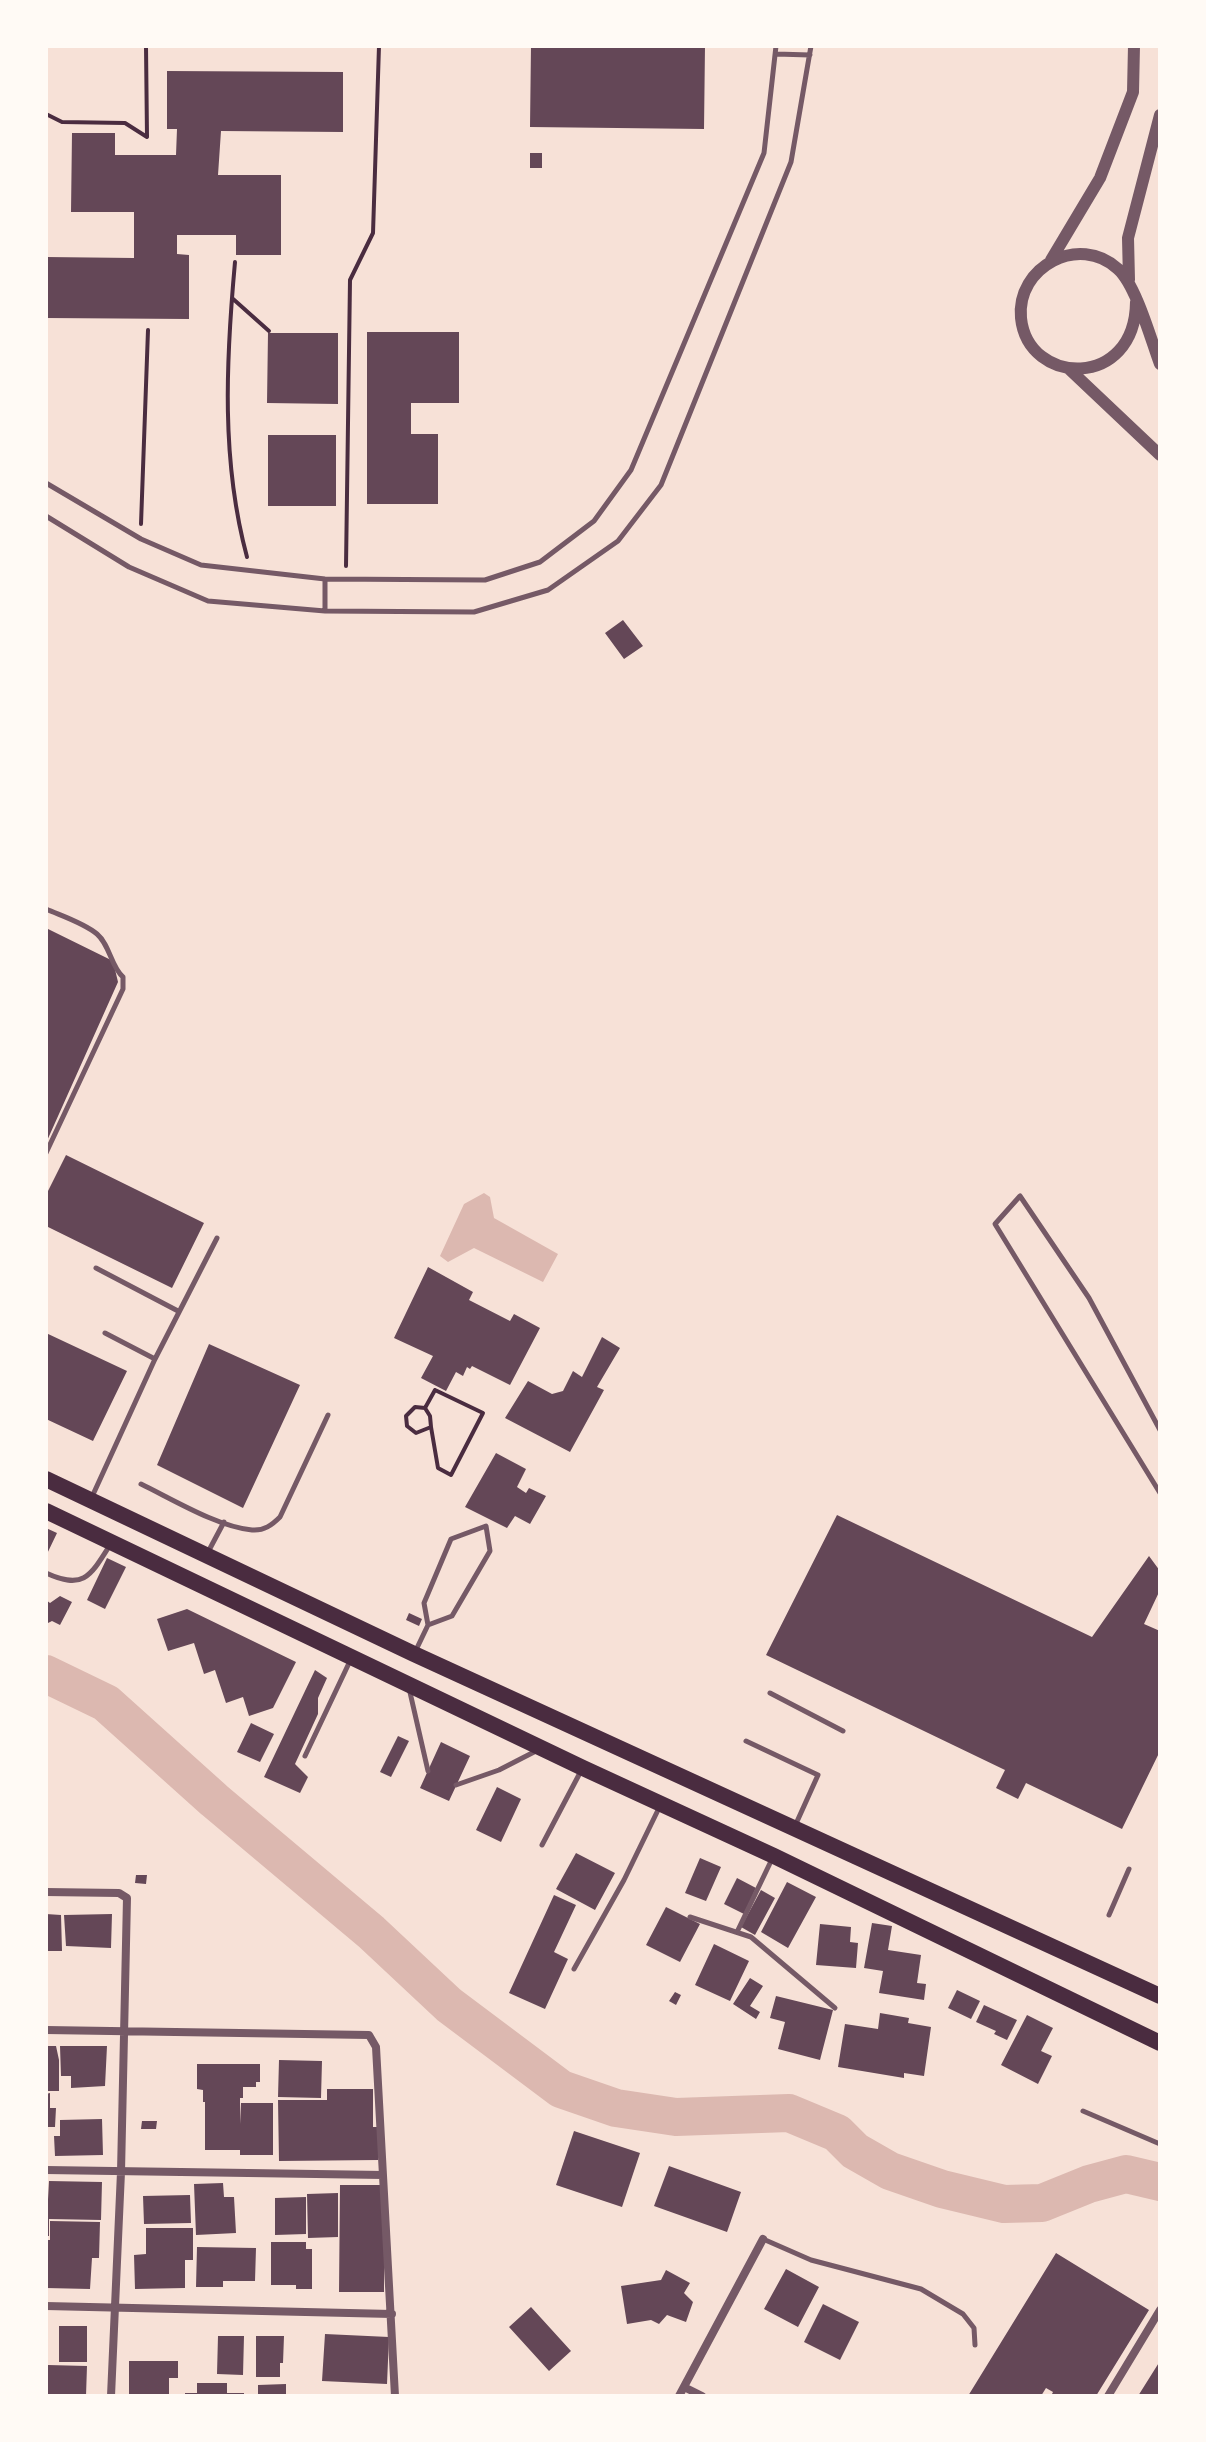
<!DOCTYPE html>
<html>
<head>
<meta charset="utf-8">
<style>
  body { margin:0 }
  #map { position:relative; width:1206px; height:2442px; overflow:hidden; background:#f7e1d7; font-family:Montserrat,sans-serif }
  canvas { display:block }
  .frame { position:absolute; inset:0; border:48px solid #fffaf5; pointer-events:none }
</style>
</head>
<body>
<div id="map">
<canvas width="1206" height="2442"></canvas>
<div class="frame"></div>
</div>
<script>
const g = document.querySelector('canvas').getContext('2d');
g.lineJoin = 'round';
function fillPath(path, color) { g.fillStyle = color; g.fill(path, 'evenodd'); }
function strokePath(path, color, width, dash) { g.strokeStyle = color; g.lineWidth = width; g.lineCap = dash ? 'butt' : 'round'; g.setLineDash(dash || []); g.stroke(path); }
fillPath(new Path2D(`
  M484 1193 490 1197 494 1218 558 1254 543 1282 474 1248 448 1262 440 1256 464 1204Z`), '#dcb8b0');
strokePath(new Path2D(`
  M46 1674 106 1703 214 1800 371 1932 449 2005 561 2089 616 2108 676 2117 789 2113 837 2133 855 2151 890 2171 942 2189 1004 2204 1042 2203 1089 2184 1126 2174 1160 2182`), '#dcb8b0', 38);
fillPath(new Path2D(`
  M531 46H705L704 129 530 127Z
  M167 71 343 72V132L221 131 218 175H281V255H236V235H177V254L189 255V319L46 318V257L134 258V212H71L72 133H115V155H176L177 129H167Z
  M530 153H542V168H530Z
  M367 332H459V403H411V434H438V504H367Z
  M268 333H338V404L267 403Z
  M268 435H336V506H268Z
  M623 620 643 646 624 659 605 633Z
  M46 928 113 961 118 982 46 1143Z
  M66 1155 204 1223 172 1288 46 1226V1195Z
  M428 1267 473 1292 469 1300 510 1321 514 1314 540 1328 510 1385 472 1366 470 1369 467 1367 463 1376 456 1372 446 1391 421 1378 433 1356 394 1338Z
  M46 1333 127 1371 93 1441 46 1419Z
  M602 1337 620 1348 597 1387 604 1390 570 1452 505 1418 528 1381 552 1394 563 1391 573 1371 582 1377Z
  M209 1344 300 1385 243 1508 157 1465Z
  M496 1453 526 1469 517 1487 526 1493 529 1488 546 1496 530 1524 515 1516 507 1528 465 1507Z
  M837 1515 1092 1637 1149 1556 1160 1571V1590L1144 1624 1160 1631V1751L1122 1829 1026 1783 1018 1799 996 1788 1005 1770 766 1655Z
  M46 1528 57 1533 46 1556Z
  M107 1558 126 1567 105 1609 87 1600Z
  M60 1596 72 1602 60 1625 52 1621 46 1624V1600L50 1603Z
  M187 1609 296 1662 273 1708 249 1716 243 1697 226 1703 215 1670 204 1674 194 1643 168 1651 157 1619Z
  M409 1613 422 1619 419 1626 406 1620Z
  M315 1670 327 1678 318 1698V1714L295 1764 308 1777 300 1793 264 1777Z
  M251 1723 274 1734 260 1762 237 1752Z
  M398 1736 409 1741 391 1777 380 1772Z
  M441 1742 470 1756 449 1801 420 1788Z
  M497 1787 521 1799 501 1842 476 1830Z
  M576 1853 615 1873 595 1910 556 1889Z
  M700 1858 721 1867 706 1901 685 1893Z
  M136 1875H147L146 1884 135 1883Z
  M737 1878 756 1888 744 1914 724 1904Z
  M787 1882 816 1897 788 1948 761 1932Z
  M761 1890 775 1898 755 1935 741 1927Z
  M554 1895 576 1905 554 1952 568 1959 545 2009 509 1993Z
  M666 1907 700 1924 680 1962 646 1945Z
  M46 1914 61 1915 62 1951H46Z
  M112 1914 111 1948 66 1946 64 1915Z
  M872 1923 892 1926 888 1950 921 1955 917 1983 926 1984 924 2000 879 1993 883 1971 864 1968Z
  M820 1924 851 1927 850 1942 858 1943 856 1968 816 1965Z
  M714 1944 749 1961 730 2001 695 1985Z
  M750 1978 763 1986 750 2006 760 2012 756 2019 733 2004Z
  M957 1990 980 2001 971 2019 948 2008Z
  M675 1992 681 1995 676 2005 669 2001Z
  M776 1996 833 2010 820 2060 778 2049 785 2022 770 2018Z
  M984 2005 1017 2020 1007 2040 994 2034 996 2031 976 2022Z
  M880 2013 909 2018 908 2023 931 2027 924 2076 904 2073V2078L838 2067 845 2024 878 2029Z
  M1027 2015 1053 2028 1041 2051 1052 2056 1038 2084 1001 2065Z
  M46 2046H56L59 2060V2091H46Z
  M60 2046H107L105 2086 71 2088V2076H61Z
  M279 2060 322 2061 321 2098 278 2097Z
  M197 2064H260V2082H256V2087H243V2098H240V2124L241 2103H273V2155H240V2150H205V2102H203V2090L197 2089Z
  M327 2089H373V2127H378V2160L279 2161 278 2100H327Z
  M50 2093V2108H56L55 2127H46V2094Z
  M102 2119 103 2155 55 2156 54 2136H60V2120Z
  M142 2121H157L156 2129H141Z
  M574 2131 640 2153 622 2207 556 2185Z
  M669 2166 741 2192 727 2232 654 2206Z
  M49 2181 102 2182 101 2220 49 2219V2236H46Z
  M223 2183 224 2197H234L236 2233 196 2235 194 2184Z
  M340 2185H384V2292H339Z
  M338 2193V2237L308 2238 307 2194Z
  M190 2195 191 2223 144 2224 143 2196Z
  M306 2197V2234L275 2235V2198Z
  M50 2221 100 2222 99 2258H92L90 2289 46 2288V2240H50Z
  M146 2228H193V2260H185V2288L135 2289 134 2255 146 2254Z
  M271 2242H306V2249H312V2289H296V2285H271Z
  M197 2247 256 2248 255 2281H223V2287H196Z
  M1056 2253 1149 2310 1096 2396H1051L1053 2392 1046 2388 1041 2396H968Z
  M786 2269 819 2287 798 2327 764 2309Z
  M666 2270 690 2283 684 2293 693 2302 686 2322 667 2315 659 2324 651 2320 627 2324 621 2286 661 2280Z
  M823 2304 859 2322 840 2360 804 2342Z
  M531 2307 571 2351 549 2371 509 2327Z
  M59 2326H87V2362H59Z
  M325 2334 389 2337 387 2384 322 2381Z
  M218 2336H244L243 2375 217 2374Z
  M256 2336H284L283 2363H280V2377H256Z
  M129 2361H178V2378H169V2396H129Z
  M1160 2361V2396H1138Z
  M48 2365 87 2366 86 2396H47Z
  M197 2383H227V2393H244V2396H185V2393H197Z
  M286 2384V2396H258V2385Z`), '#644757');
strokePath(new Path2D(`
  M46 47 47 46
  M46 114 62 122 125 123 147 137 146 46
  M235 262C226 361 221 461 247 557
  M232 298 269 331
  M141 524 148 330
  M346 566 350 280 373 233 379 46
  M425 1408 430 1416 431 1427 416 1433 407 1426 406 1416 415 1407 425 1408 435 1390
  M431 1427 438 1468 451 1475 483 1413 435 1390`), '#4a2c40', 4);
strokePath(new Path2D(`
  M776 54 810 55
  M46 483 141 539 201 565 325 579 485 580 540 562 594 521 631 470 764 153 776 46
  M46 516 129 567 208 601 325 611 474 612 548 590 618 541 661 485 791 162 811 46
  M325 579V611
  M46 909C62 916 84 923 97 934 110 945 111 967 123 977V989L46 1153
  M96 1268 178 1311
  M105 1333 155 1359
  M1160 1430 1089 1298 1020 1196 995 1224 1160 1493
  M141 1484C172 1499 218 1527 252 1530 264 1531 272 1525 280 1517L328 1415
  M91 1499 155 1359 217 1238
  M207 1554 224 1522
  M46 1573C83 1590 90 1577 110 1545
  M416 1650 428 1625 424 1603 451 1539 486 1526 490 1551 452 1616 428 1625
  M409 1688 428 1771
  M770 1693 843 1731
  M746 1741 818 1775 795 1826
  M305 1756 350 1661
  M456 1785 499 1770 536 1751
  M542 1845 582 1769
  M1109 1915 1129 1869
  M690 1917 751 1937 835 2008
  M738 1930 772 1859
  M574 1969 624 1880 659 1808
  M1083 2111 1160 2144
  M763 2239 811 2260 921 2289 963 2314 974 2328 975 2345`), '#755966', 5);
strokePath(new Path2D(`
  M46 1892 119 1893 127 1898 121 2172 111 2396
  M46 2030 369 2035 376 2047 395 2396
  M46 2170 383 2175
  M46 2306 392 2314
  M684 2387 702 2396
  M679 2396 763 2239
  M1108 2396 1160 2310`), '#755966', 8);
strokePath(new Path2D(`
  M1051 260 1100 178 1133 92 1134 46
  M1129 280 1128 238 1160 115
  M1136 302C1135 390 1028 386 1021 318 1016 267 1079 233 1118 269 1136 285 1151 340 1160 364
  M1068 368 1160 455`), '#755966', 12);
strokePath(new Path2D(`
  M46 1479 414 1654 1160 1996
  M46 1511 583 1768 774 1856 1160 2043`), '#4a2c40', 16);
</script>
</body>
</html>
